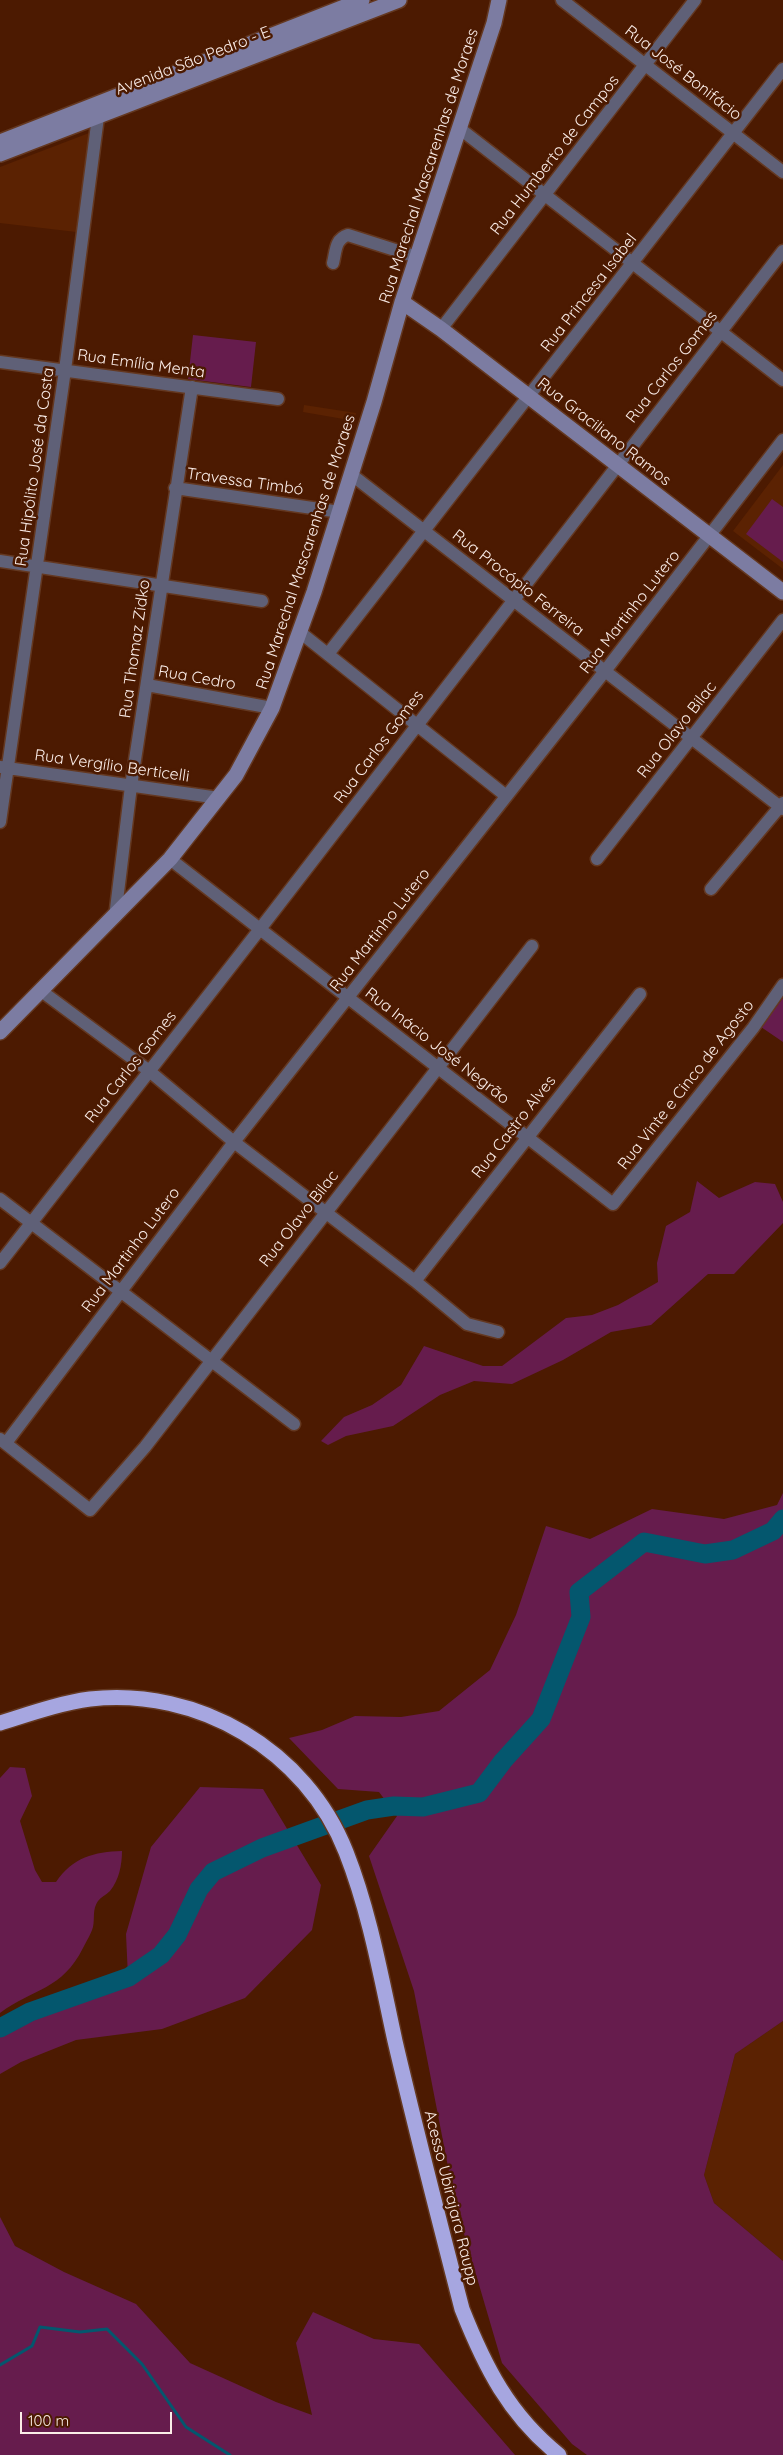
<!DOCTYPE html>
<html>
<head>
<meta charset="utf-8">
<style>
  body { margin:0 }
  #map { position:relative; width:783px; height:2455px; overflow:hidden; background:#4c1a01; font-family:Quicksand,sans-serif }
  canvas { display:block }
  .scale { position:absolute; left:20px; top:2412px; width:152px; height:22px; box-sizing:border-box; border:2px solid #fbede8; border-top:0; padding-left:6px; font-size:15px; line-height:18px; white-space:nowrap; color:#fbede8; -webkit-text-stroke:4px #4c1a01; paint-order:stroke }
</style>
</head>
<body>
<div id="map">
<canvas width="783" height="2455"></canvas>
<div class="scale">100 m</div>
</div>
<script>
const g = document.querySelector('canvas').getContext('2d');
g.lineJoin = 'round';
function fillPath(path, color) { g.fillStyle = color; g.fill(path, 'evenodd'); }
function strokePath(path, color, width, dash) { g.strokeStyle = color; g.lineWidth = width; g.lineCap = dash ? 'butt' : 'round'; g.setLineDash(dash || []); g.stroke(path); }
function label(font, color, halo, rows, align = 'center') {
  g.font = font + ' Quicksand,sans-serif'; g.lineWidth = 5; g.setLineDash([]); g.textBaseline = 'middle'; g.strokeStyle = halo; g.fillStyle = color; for (const [text, x, y, turn = 0] of rows) {
    g.save(); g.translate(x, y); g.rotate((+turn || 0) * Math.PI / 180); g.textAlign = isNaN(turn) ? turn : align; if (halo) g.strokeText(text, 0, 0); g.fillText(text, 0, 0); g.restore();
  }
}
fillPath(new Path2D(`
  M89 133 76 232 0 223V167Z
  M304 405 356 413 355 421 303 412Z
  M783 465V569L733 531Z
  M783 2021V2261L714 2203 704 2175 735 2054Z`), '#5b2202');
fillPath(new Path2D(`
  M193 335 256 342 251 387 188 379Z
  M772 499 783 507V562L746 534Z
  M783 998V1042L761 1027Z
  M697 1181 719 1198 755 1182 775 1184 783 1202V1223L734 1274H708L651 1325 611 1332 563 1360 512 1384 474 1381 440 1395 393 1426 346 1436 328 1445 321 1441 344 1417 372 1405 401 1385 424 1346 483 1366H502L566 1318 592 1315 618 1305 658 1282 657 1263 666 1226 690 1212Z
  M783 1493V2021L735 2054 704 2175 714 2203 783 2261V2455H587L572 2444 502 2363 455 2203 414 1991 369 1856 397 1816 379 1792 338 1789 289 1738 322 1730 355 1716 401 1717 439 1711 490 1670 516 1615 546 1526 590 1539 652 1509 724 1519 777 1505Z
  M10 1767 25 1768 32 1796 20 1821 35 1870 42 1882H56C73 1857 94 1852 122 1851 122 1865 119 1880 110 1891 106 1895 101 1897 98 1901 92 1910 95 1918 93 1927 91 1934 86 1942 83 1948 62 1990 34 1988 0 2013V1778Z
  M200 1787 263 1789 321 1885 312 1930 245 1998 162 2029 76 2040 21 2062 0 2074V2028L30 2012 128 1977 126 1934 151 1847Z
  M0 2217 15 2246 64 2272 136 2304 190 2363 276 2402 312 2415 296 2343 313 2312 374 2339 419 2344 515 2455H0Z`), '#661c4d');
strokePath(new Path2D(`
  M0 2365 32 2346 40 2327 80 2332 107 2329 142 2364 186 2427 230 2455`), '#04576e', 3);
strokePath(new Path2D(`
  M0 2028 30 2012 129 1977 161 1955 177 1935 199 1889 213 1872 262 1848 367 1810 394 1806 423 1807 479 1793 503 1761 541 1719 581 1617 579 1592 644 1542 705 1554 733 1550 773 1531 783 1519`), '#04576e', 19);
const street = new Path2D(`
  M562 0 783 172
  M459 128 783 380
  M333 263C336 251 335 239 348 235L417 257
  M441 329 695 0
  M0 362 278 399
  M352 475 783 809
  M175 488 340 512
  M0 561 262 601
  M301 633 505 795
  M328 654 783 69
  M147 685 272 708
  M0 767 219 798
  M0 822 65 370 98 117
  M170 859 613 1204 753 1028 783 985
  M597 859 783 620
  M711 889 783 803
  M115 917 131 786 192 387
  M40 990 148 1070 234 1142 415 1281 467 1324 498 1332
  M0 1199 294 1424
  M0 1263 260 929 783 251
  M415 1281 640 994
  M0 1439 90 1510 145 1447 532 946
  M6 1443 234 1142 605 671 783 440`);
const secondary = new Path2D(`
  M0 142 362 0
  M0 154 399 0
  M402 302 441 329 783 592
  M0 1032 170 859 236 775 272 708 314 592 374 402 402 302 494 23 499 0`);
const highway = new Path2D(`
  M0 1723C29 1714 60 1703 90 1699 198 1687 306 1750 346 1852 370 1913 381 1977 395 2041 416 2131 439 2220 462 2309 485 2367 509 2415 559 2455`);
strokePath(street, '#643821', 15);
strokePath(secondary, '#643821', 18);
strokePath(highway, '#643821', 18);
strokePath(street, '#5f6077', 12);
strokePath(secondary, '#7c7ca2', 15);
strokePath(highway, '#a6a6e0', 15);
label('16px', '#fbede8', '#4c1a01', [
  ["Avenida São Pedro - E",193,61,-21],
  ["Rua José Bonifácio",683,73,38],
  ["Rua Humberto de Campos",555,155,-52],
  ["Rua Marechal Mascarenhas de Moraes",429,166,-72],
  ["Rua Princesa Isabel",589,293,-52],
  ["Rua Emília Menta",141,364,8],
  ["Rua Carlos Gomes",672,367,-52],
  ["Rua Graciliano Ramos",604,432,38],
  ["Rua Hipólito José da Costa",35,467,-82],
  ["Travessa Timbó",245,482,8],
  ["Rua Marechal Mascarenhas de Moraes",306,552,-72],
  ["Rua Procópio Ferreira",518,583,38],
  ["Rua Martinho Lutero",630,612,-52],
  ["Rua Thomaz Zidko",135,649,-82],
  ["Rua Cedro",197,678,10],
  ["Rua Olavo Bilac",677,730,-52],
  ["Rua Carlos Gomes",379,747,-53],
  ["Rua Vergílio Berticelli",112,766,8],
  ["Rua Martinho Lutero",380,930,-52],
  ["Rua Inácio José Negrão",437,1046,38],
  ["Rua Carlos Gomes",131,1067,-52],
  ["Rua Vinte e Cinco de Agosto",686,1085,-52],
  ["Rua Castro Alves",514,1127,-52],
  ["Rua Olavo Bilac",299,1219,-52],
  ["Rua Martinho Lutero",131,1250,-53],
  ["Acesso Ubirajara Raupp",451,2198,76]
]);
</script>
</body>
</html>
